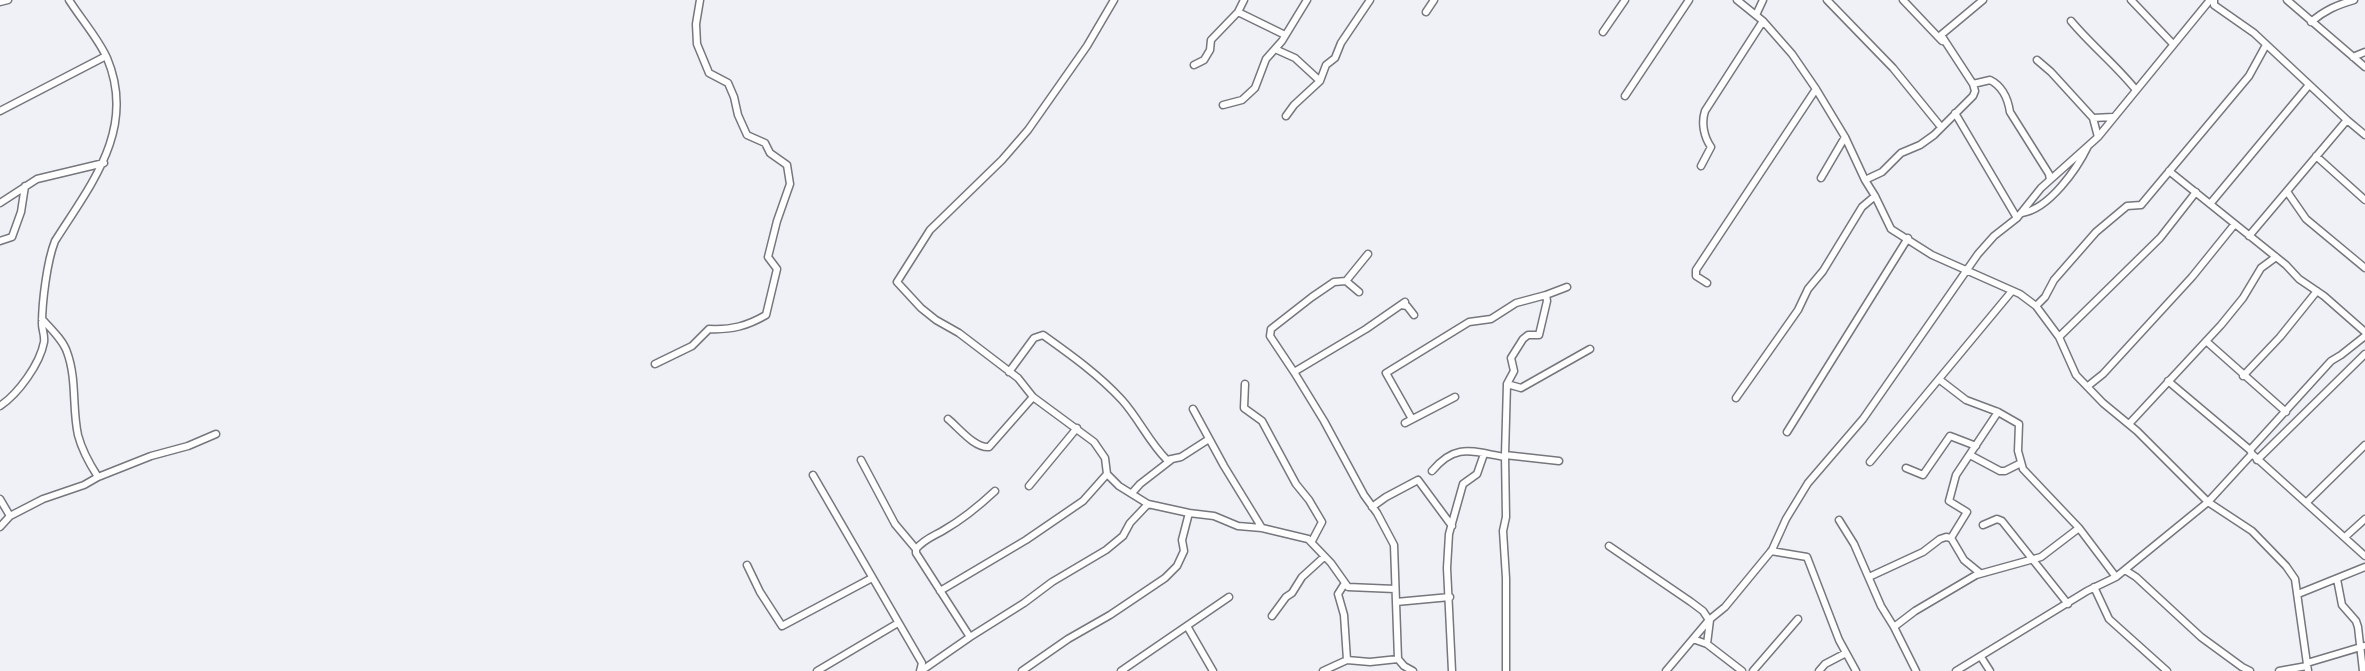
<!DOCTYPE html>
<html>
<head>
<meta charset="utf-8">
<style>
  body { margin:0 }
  canvas { display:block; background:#f0f1f7 }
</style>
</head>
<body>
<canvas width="2365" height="671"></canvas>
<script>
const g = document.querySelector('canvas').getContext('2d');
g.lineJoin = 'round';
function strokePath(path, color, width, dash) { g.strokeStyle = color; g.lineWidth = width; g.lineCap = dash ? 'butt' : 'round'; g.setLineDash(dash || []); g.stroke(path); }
const minor = new Path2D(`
  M1114 0 1087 46 1028 130 1002 160 930 230 897 282 921 308 936 320 959 333 1018 378 1033 397 1094 442 1105 458 1107 474 1119 486 1148 504 1189 513 1214 516 1238 526 1262 528 1308 539 1331 563 1348 587 1395 589
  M1737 0 1763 21 1792 54 1816 89 1845 137 1865 180 1875 196 1891 229 1932 255 2020 294 2036 306 2059 337 2076 375 2103 403 2137 431 2208 502 2252 531 2286 566 2295 579 2308 671
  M1827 0 1893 68 1941 127
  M1903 0 1942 41
  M2131 0 2173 44
  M2214 0V5L2254 33 2347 120 2249 236
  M2287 0 2365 67
  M0 2 8 0
  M1238 12 1285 35
  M1426 12 1434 0
  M1756 15 1763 0
  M2071 21C2092 46 2116 65 2136 90
  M2311 22C2325 10 2337 5 2354 0
  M1603 32 1625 0
  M1275 49 1295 58 1320 81 1294 105 1286 116
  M2353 57 2365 52
  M2037 60 2051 72 2093 118 2098 137
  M1194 65 1204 60 1210 50 1211 40 1238 12 1244 0
  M1320 81 1326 65 1335 58 1341 43 1370 0
  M1973 84 1990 80C2002 86 2008 99 2010 112L2049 174 2050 180
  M1625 96 1689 0
  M1223 105 1242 100 1255 88 1266 59 1282 41 1307 0
  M0 111 106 56
  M1955 113 2017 218
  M2093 118 2113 117
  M2347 120 2365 135
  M2316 156 2365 200
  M1701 166 1711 147C1704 137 1701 123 1705 111L1763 21
  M2169 171 2286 265 2299 279 2324 296 2365 332
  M1821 178 1845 137
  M1865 180 1882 172 1901 153 1920 145 1934 135 1973 96 1975 91 1973 84 1941 35 1983 0
  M2288 193 2306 219 2365 268
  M0 203 37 179 104 163
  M2210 204 2309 85
  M2022 213C2049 209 2077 169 2088 146
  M0 241 12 237 21 212 25 186
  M1368 254 1346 281 1334 282 1312 297 1271 329 1270 336 1294 372 1366 329 1405 302
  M1346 281 1359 292
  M1707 283 1696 276V270L1816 89
  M1546 295 1567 287
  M1401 305 1407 306 1414 315
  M2036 306 2045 297 2054 280 2096 232 2127 206 2141 205 2249 76 2266 45
  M42 319C51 329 63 340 67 352 77 379 72 408 78 435 82 451 89 463 98 477
  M2059 337 2160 238 2196 192
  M2206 341 2286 412
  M655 364 692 346 709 329C732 330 747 326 766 315L777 269 768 257 777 221 790 184 787 165 770 153 765 143 747 135 738 115 734 97 728 83 709 73 697 44 696 24 700 0
  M1009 372 1034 338 1043 335C1071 355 1099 375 1122 400 1139 419 1149 442 1167 460L1181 457 1209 439
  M1294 372 1324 421 1364 495 1377 513 1394 545 1398 659 1404 666 1413 671
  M2243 376 2280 337 2317 291
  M1940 380 1966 400 1998 412 2019 424 2018 451 2023 469 2079 528 2116 577
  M2168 381 2250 450
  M1245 384 1244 408 1262 421 1296 484 1309 500 1322 522 1312 541
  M1507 384 1521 388 1590 349
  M2088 386 2103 374 2192 277 2234 225
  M1736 398 1798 310 1808 289 1823 271 1862 207 1875 196
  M0 406C18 394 40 364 44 342 45 335 42 330 42 324 42 302 47 261 55 241 91 184 137 129 107 58 98 38 81 19 69 0
  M1193 409 1224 466 1262 528
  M948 419C959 428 974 448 989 447L1033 397
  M1412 419 1386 373 1469 322 1491 319 1516 303 1546 295 1547 301 1539 335H1528L1523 339 1511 358 1514 371 1507 384 1505 455
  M1405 423 1455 397
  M2129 424 2221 325 2243 298 2261 268 2276 257
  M1787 432 1908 238
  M2252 454 2365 556
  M1970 455 2000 471H2005L2021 463
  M861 460 895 524 916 549
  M2257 460 2365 354
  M1870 462 2012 291
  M1906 468 1923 475 1950 436 1976 446
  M1432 471C1456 442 1473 452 1505 457
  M813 475 922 663 920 671
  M1029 486 1077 428
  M995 491C979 506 963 519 944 530 934 536 924 539 916 549V553L970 637 1024 603 1052 582 1106 550 1123 536 1130 523 1148 504
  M1132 493 1140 484 1171 460
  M0 499 10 516
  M2307 502 2365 445
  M1372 507 1386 497 1418 480 1452 526
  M1839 520 1854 544 1881 606 1894 627 1916 671
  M1983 525 1997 519 2002 521 2068 604
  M0 527 10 516 43 499 84 485 98 477 151 456 188 446 216 434
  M2345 537 2365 519
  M1951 538 1967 512 1949 501 1956 475 1998 412
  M1609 546 1691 602 1703 611 1709 620
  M1771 551 1807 557 1839 640 1856 671
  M747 565 760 592 782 626 872 578
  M2125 570 2136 577 2201 637 2242 667 2250 671
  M1869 577 1923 552 1940 539 1946 537 1951 538 1964 560 1980 573
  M2337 579 2342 605 2356 621 2358 627 2363 671
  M1345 583 1338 594 1344 615 1347 660
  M2094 587 2109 619 2167 671
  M940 591 1026 540 1083 501 1107 474
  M2298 594 2365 567
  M1396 602 1450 597
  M1272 616 1286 597 1292 593 1302 577 1324 557
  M1187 626 1213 671
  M1894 627 1915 611 1976 575 2041 557 2079 528
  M1693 639 1707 644 1742 671
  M1707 644 1710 620
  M1981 657 1990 671
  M2307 663 2364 646
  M817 671 898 623
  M921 671 970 637
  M1022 671 1068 639 1110 615 1165 578 1177 566 1184 551 1182 540 1189 513
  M1121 671 1229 597
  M1323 671 1347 660 1370 662 1398 659
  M1452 671 1447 568 1449 534 1463 484 1477 474 1484 454
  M1506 671V578L1503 531 1506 517 1505 455 1559 461
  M1666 671 1709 620 1725 607 1772 550 1786 519 1808 483 1863 419 1978 254 1994 236 2017 218 2041 188 2098 137 2210 0
  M1753 671 1798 619
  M1819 671 1825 664 1846 653
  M1956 671 2087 591 2116 577 2208 502 2252 454 2250 450 2331 361 2341 355 2365 336
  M2279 671 2307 666`);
strokePath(minor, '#76777c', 9);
strokePath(minor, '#fff', 6);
</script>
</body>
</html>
